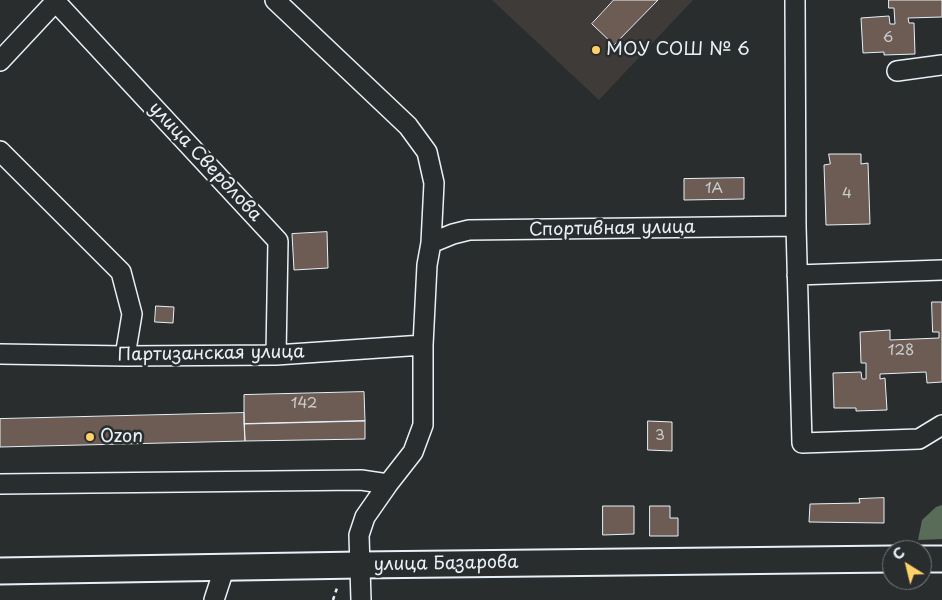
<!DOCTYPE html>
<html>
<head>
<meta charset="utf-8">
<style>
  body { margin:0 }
  #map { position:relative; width:942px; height:600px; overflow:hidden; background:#2a2d2e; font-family:"Playpen Sans",sans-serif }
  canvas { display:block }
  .north { position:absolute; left:882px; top:540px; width:50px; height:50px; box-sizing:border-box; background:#2a2d2e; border:1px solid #767b7f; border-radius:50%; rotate:324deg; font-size:14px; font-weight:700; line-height:20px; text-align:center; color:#e8f1f8 }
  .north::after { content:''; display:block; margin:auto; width:18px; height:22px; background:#ffd166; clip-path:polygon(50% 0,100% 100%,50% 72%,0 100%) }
</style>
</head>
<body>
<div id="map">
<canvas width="942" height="600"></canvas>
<div class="north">С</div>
</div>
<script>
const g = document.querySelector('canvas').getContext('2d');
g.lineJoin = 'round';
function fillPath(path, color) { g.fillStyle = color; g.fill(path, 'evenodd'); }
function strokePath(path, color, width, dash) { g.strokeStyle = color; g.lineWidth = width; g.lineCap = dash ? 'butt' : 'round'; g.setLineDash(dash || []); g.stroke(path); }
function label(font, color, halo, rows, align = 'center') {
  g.font = font + ' "Playpen Sans",sans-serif'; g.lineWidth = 5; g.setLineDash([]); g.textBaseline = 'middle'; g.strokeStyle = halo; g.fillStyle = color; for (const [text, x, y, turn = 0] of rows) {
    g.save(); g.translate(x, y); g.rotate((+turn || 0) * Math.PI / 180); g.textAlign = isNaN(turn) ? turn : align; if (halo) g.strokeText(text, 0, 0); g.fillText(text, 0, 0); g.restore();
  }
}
fillPath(new Path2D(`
  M492 0H693L599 100Z`), '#3e3b39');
fillPath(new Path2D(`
  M942 505V539L918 540 922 520 936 507Z`), '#586c57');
const building = new Path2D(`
  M614 0H658L614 45 592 24Z
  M889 0H942V17L908 18 909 23H914L915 54 884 55V52L863 53 861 18 889 16 890 24H895L894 8H889Z
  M829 154H861V164L868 163 870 224 826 225 824 165 830 164Z
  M744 178V199L684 200V179Z
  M327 232 328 268 294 270 292 234Z
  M932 302H942V382L927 383 926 372 880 374V379L885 378 887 410 856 411V408H834L833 373 861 372 862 379H866V363H861L860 332 890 330V340L939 338V332H933Z
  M156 306 174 307 173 323 155 322Z
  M364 392 365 421 244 424V395Z
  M244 413 245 441 0 447V419Z
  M365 421V439L245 441 244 424Z
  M648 421 672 422V451L648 450Z
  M884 498V523L809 522 810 504 860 503 859 499Z
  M603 506H634V534L603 535Z
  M650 506H670V518H678V536H650Z`);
fillPath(building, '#6c5c54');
strokePath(building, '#e8f1f8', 1);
const minor = new Path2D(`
  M54 0 278 241 276 355
  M275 0 408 126 427 152 434 183 431 243 427 265 423 345V425L413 452 388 484 365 517 359 535 361 600
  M795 0 796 226 802 443 919 439 942 425
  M0 61 57 0
  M897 71 942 65
  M0 151 121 272 132 314 125 356
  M431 243 453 234 469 230 796 226
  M797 275 942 270
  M0 354 125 356 276 355 423 345
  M0 484 361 480 388 484
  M214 600 225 566`);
const major = new Path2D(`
  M922 559H942
  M0 571 360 565 892 559`);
strokePath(minor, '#e8f1f8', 22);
strokePath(major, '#e8f1f8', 29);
strokePath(new Path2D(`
  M333 600 338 585`), '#e8f1f8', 2.5, [4, 4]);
strokePath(minor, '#2a2d2e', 19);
strokePath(major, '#2a2d2e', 25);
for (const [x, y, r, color] of [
  [596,50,5,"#ffd166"],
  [90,437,5,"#ffd166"]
]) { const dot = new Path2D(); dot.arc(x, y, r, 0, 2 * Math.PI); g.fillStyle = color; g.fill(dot); strokePath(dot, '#2a2d2e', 2); }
label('15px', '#c9cccf', null, [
  ["6",888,38],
  ["1А",714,189],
  ["4",847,194],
  ["128",901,351],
  ["142",304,404],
  ["3",660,436]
]);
label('18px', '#e8f1f8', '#2a2d2e', [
  ["МОУ СОШ № 6",606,50],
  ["Ozon",100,437]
], 'left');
label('18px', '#e8f1f8', '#2a2d2e', [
  ["улица Свердлова",205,162,47],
  ["Спортивная улица",612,229,-1],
  ["Партизанская улица",211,354,-1],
  ["улица Базарова",446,564,-1]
]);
</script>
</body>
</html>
